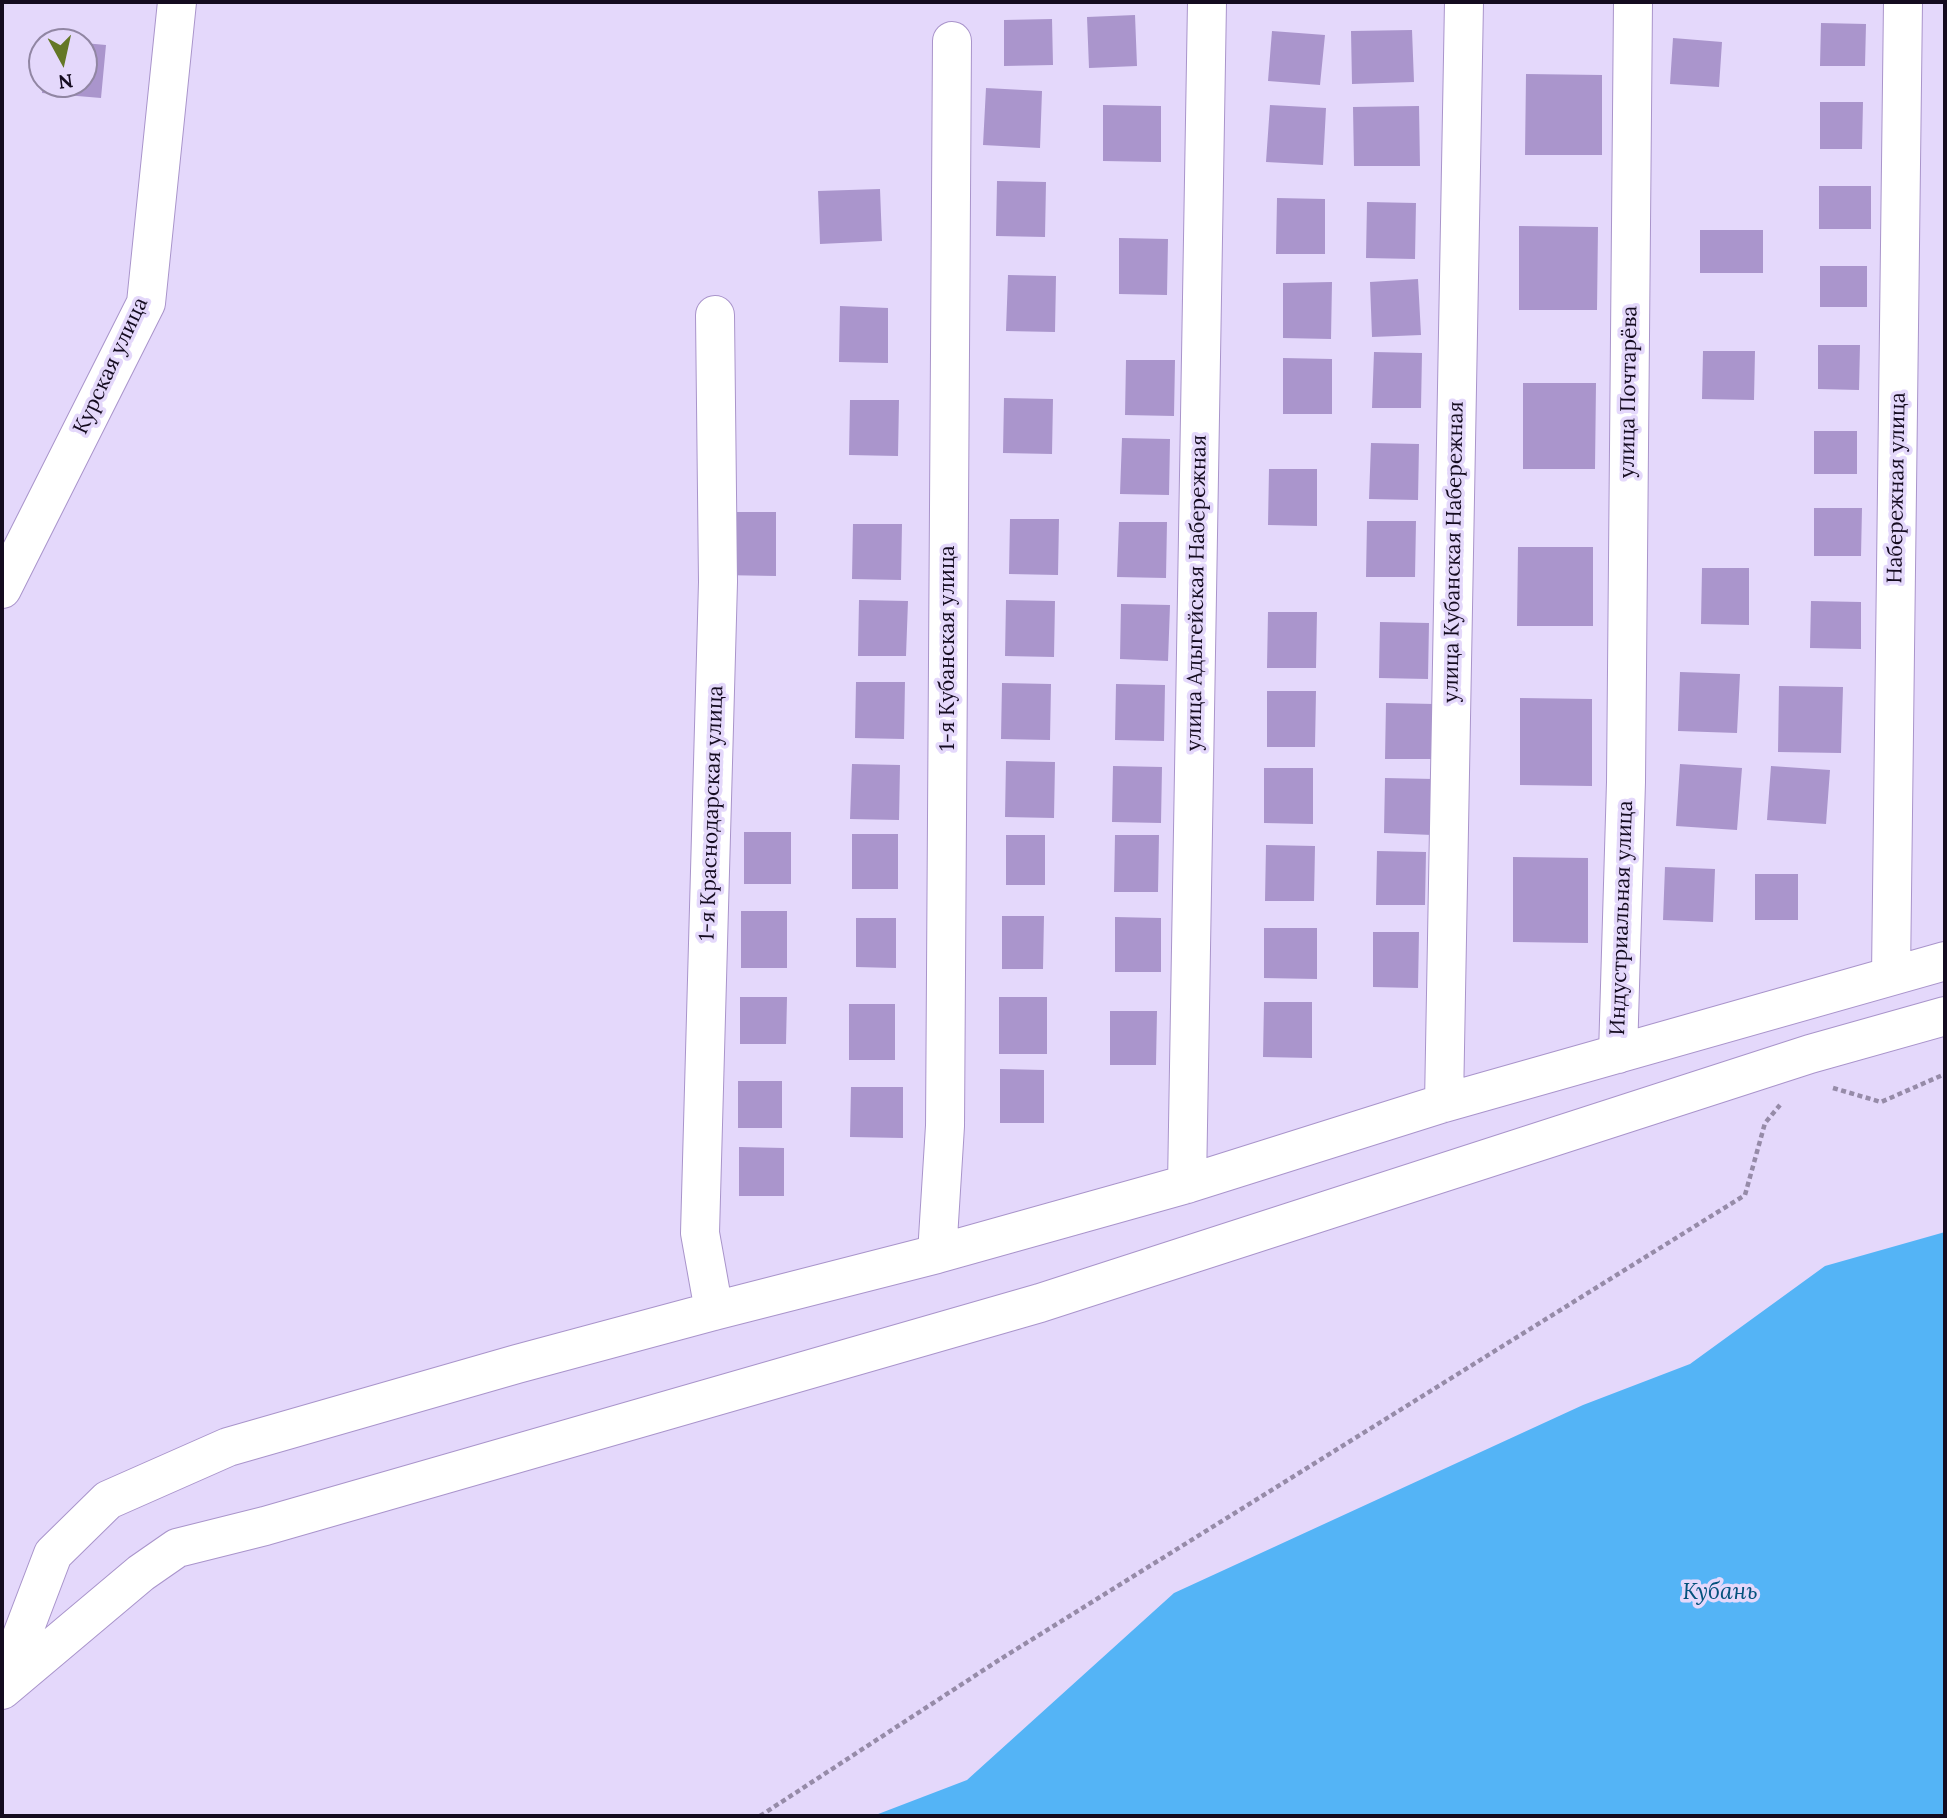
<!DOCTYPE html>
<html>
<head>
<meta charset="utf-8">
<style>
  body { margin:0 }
  #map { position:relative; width:1947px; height:1818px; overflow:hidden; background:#e4d8fb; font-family:Lora,serif }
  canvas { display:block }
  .frame { position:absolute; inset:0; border:4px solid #140b1f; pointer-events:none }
  .north { position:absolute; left:28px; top:28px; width:70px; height:70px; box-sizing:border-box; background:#e4d8fb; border:2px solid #9186a3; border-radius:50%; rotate:172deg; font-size:19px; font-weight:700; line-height:28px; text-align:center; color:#140b1f }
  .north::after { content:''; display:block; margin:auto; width:24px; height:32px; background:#647726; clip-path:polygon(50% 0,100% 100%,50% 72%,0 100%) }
</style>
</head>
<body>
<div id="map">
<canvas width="1947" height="1818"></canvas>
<div class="frame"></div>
<div class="north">N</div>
</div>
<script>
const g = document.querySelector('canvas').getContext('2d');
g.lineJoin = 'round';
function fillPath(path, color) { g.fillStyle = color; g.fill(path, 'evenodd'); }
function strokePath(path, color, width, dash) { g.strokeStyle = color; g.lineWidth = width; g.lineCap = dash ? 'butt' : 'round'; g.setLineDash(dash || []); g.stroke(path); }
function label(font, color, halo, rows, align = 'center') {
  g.font = font + ' Lora,serif'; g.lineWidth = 7; g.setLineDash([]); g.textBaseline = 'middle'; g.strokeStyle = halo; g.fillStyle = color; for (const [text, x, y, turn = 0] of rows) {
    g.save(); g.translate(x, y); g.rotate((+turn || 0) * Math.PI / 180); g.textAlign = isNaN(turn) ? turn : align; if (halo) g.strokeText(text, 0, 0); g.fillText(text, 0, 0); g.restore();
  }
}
fillPath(new Path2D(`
  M1945 1232V1816H873L967 1780 1174 1593 1583 1405 1690 1364 1825 1266Z`), '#54b4f6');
fillPath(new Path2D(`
  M1135 15 1137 66 1089 68 1087 17Z
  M1052 19 1053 65 1004 66V20Z
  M1821 23 1866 24 1865 66H1820Z
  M1412 30 1414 82 1352 84 1351 31Z
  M1272 31 1325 35 1320 85 1268 81Z
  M1673 38 1722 42 1719 87 1670 84Z
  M84 43 106 45 101 98 42 93 43 84H84Z
  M1526 74 1602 75V155H1525Z
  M986 88 1042 91 1040 148 983 145Z
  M1820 102H1863L1862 149H1820Z
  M1103 105 1161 106V162L1103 161Z
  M1270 105 1326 108 1323 165 1266 162Z
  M1419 106 1420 166H1354L1353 107Z
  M997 181 1046 182 1045 237 996 236Z
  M1819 186H1871V229H1819Z
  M880 189 882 241 820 244 818 191Z
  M1277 198 1325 199V254H1276Z
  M1367 202 1416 203 1415 259 1366 258Z
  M1519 226 1598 227 1597 310H1519Z
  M1700 230H1763V273H1700Z
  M1119 238 1168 239 1167 295 1119 294Z
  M1820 266H1867V307H1820Z
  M1008 275 1056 276 1055 332 1006 331Z
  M1418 279 1421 335 1372 337 1370 282Z
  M1332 282 1331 339 1283 338V283Z
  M840 306 888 308V363L839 362Z
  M1818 345H1860L1859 390 1818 389Z
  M1703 351H1755L1754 400 1702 399Z
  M1374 352 1422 353 1421 408H1372Z
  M1283 358 1332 359V414H1283Z
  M1126 360H1175L1174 416 1125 415Z
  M1523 383H1596L1595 469H1523Z
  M1004 398 1053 399 1052 454 1003 453Z
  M850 400H899L898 456 849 455Z
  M1814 431H1857V474H1814Z
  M1122 438 1170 439 1169 495 1120 494Z
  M1371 443 1419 444 1418 500 1369 499Z
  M1269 469H1317V526L1268 525Z
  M1814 508H1862L1861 556H1814Z
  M721 512H776V576L720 575Z
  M1010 519H1059L1058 575 1009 574Z
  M1367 521H1416L1415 577H1366Z
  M1119 522H1167L1166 578 1117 577Z
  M853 524H902L901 580 852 579Z
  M1518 547H1593V626H1517Z
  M1702 568H1749V625L1701 624Z
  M859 600 908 601 906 656H858Z
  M1006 600 1055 601 1054 657 1005 656Z
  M1811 601 1861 602V649L1810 648Z
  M1121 604 1170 605 1168 661 1120 659Z
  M1268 612H1317L1316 668H1267Z
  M1380 622 1429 623 1428 679 1379 678Z
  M1680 672 1740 674 1737 733 1678 731Z
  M856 682H905L904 739 855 738Z
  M1002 683 1051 684 1050 740 1001 739Z
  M1116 684 1165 685 1164 741 1115 740Z
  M1779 686 1843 687 1841 753 1778 752Z
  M1267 691H1316L1315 747H1267Z
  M1520 698 1592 699V786L1520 785Z
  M1386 703 1435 704 1433 759H1385Z
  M1006 761 1055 762 1054 818 1005 817Z
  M852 764 900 765 899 820 850 819Z
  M1680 764 1742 768 1737 830 1676 826Z
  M1113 766 1162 767 1161 823 1112 822Z
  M1771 766 1830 770 1826 824 1767 820Z
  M1264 768H1313V824L1264 823Z
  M1385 778 1434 779 1432 835 1384 833Z
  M744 832H791V884H744Z
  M852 834H898V889H852Z
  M1006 835H1045V885H1006Z
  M1115 835H1159L1158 892H1114Z
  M1266 845 1315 846 1314 901H1265Z
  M1377 851 1426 852 1425 905H1376Z
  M1513 857 1588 858V943L1513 942Z
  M1665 867 1715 869 1713 922 1663 920Z
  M1755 874H1798V920H1755Z
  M741 911H787V968H741Z
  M1002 916H1044L1043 969H1002Z
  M1115 917 1161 918V972H1115Z
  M856 918H896V968L856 967Z
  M1264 928H1317V979L1264 978Z
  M1373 932H1419L1418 988 1373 987Z
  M740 997H787L786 1044H740Z
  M999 997H1047V1054H999Z
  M1264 1002H1312V1058L1263 1057Z
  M849 1004H895V1060H849Z
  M1110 1011H1157L1156 1065H1110Z
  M1000 1069 1044 1070V1123H1000Z
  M738 1081H782V1128H738Z
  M851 1087H903V1138L850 1137Z
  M739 1147 784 1148V1196H739Z`), '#aa95cc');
const minor = new Path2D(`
  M2 589 146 303 177 2
  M1891 975 1903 2
  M1618 1054 1626 782 1633 2
  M1444 1103 1464 2
  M1187 1184 1207 2
  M937 1254 945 1126 952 41
  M714 1311 700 1233 718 582 715 315
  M2 1688 53 1554 108 1500 228 1447 517 1364 714 1311 937 1254 1187 1184 1444 1103 1945 961
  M2 1690 141 1573 177 1548 265 1526 1040 1303 1810 1054 1945 1016`);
strokePath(minor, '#a994cb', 40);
strokePath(new Path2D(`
  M1833 1088 1881 1102 1945 1074
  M760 1816 999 1660 1745 1195 1765 1123 1780 1105`), '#968ba8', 4.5, [5, 3.5]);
strokePath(minor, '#fff', 38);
label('21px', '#140b1f', '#e4d8fb', [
  ["Курская улица",111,366,-65],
  ["улица Почтарёва",1629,392,-89],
  ["Набережная улица",1897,488,-89],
  ["улица Кубанская Набережная",1454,552,-89],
  ["улица Адыгейская Набережная",1197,593,-89],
  ["1-я Кубанская улица",948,648,-90],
  ["1-я Краснодарская улица",712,813,-88],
  ["Индустриальная улица",1622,918,-88]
]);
label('italic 23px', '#03517c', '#e4d8fb', [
  ["Кубань",1720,1592]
]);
</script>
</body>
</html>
